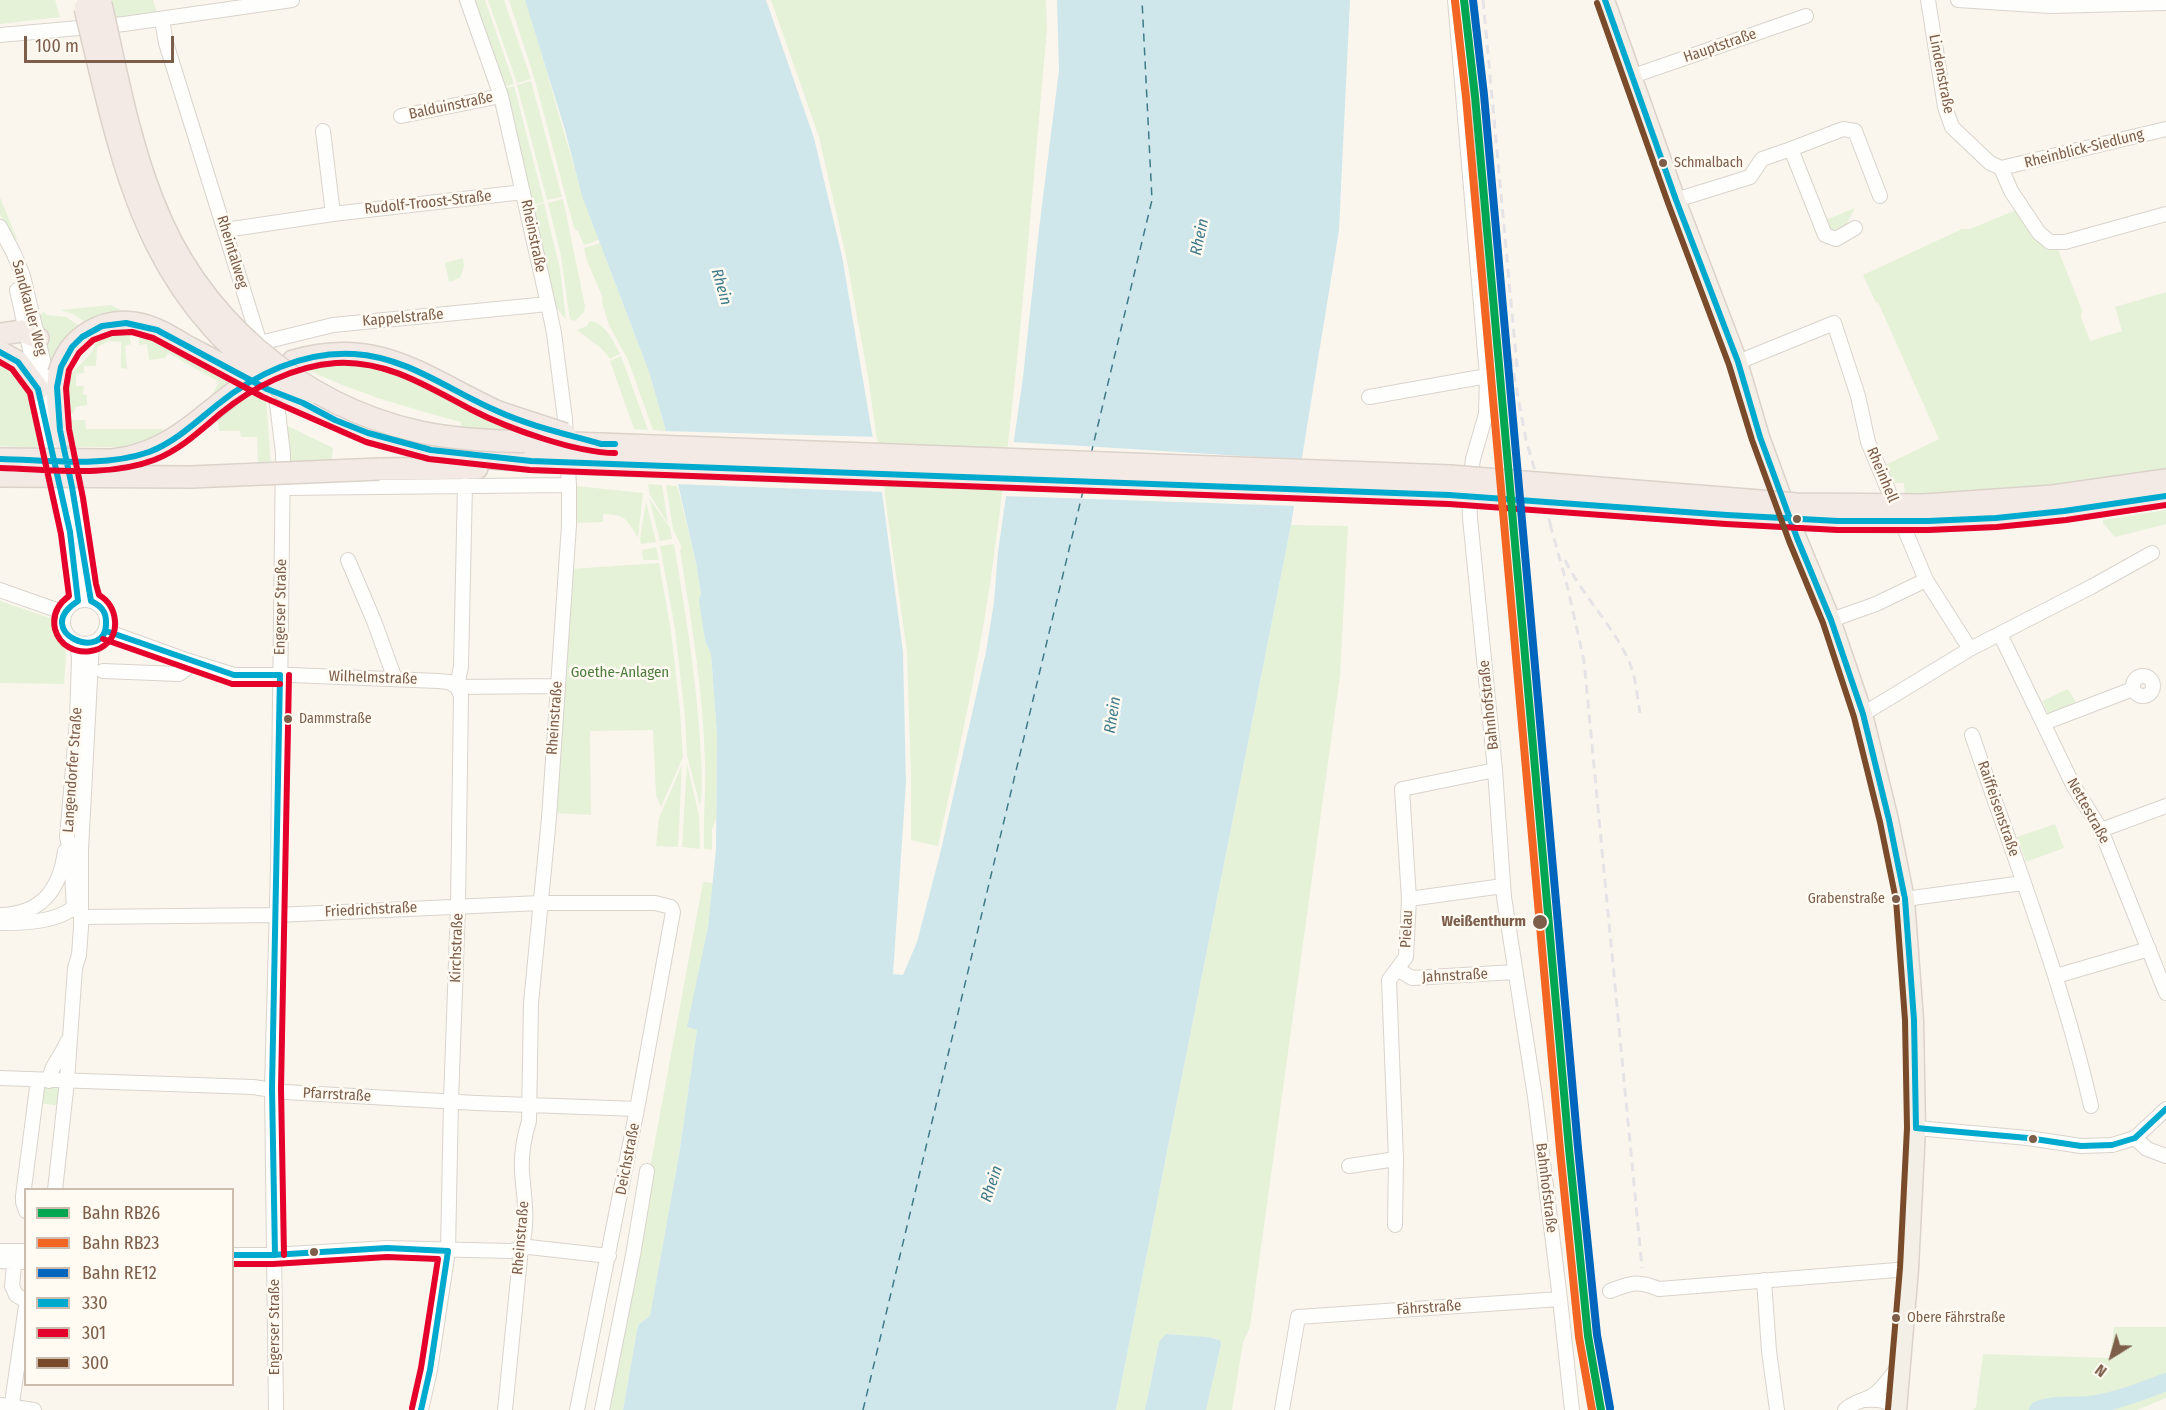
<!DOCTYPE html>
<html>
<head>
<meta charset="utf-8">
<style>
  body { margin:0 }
  #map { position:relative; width:2166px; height:1410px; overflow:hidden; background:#faf6ee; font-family:"Fira Sans Condensed",sans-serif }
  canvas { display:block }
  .legend { position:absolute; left:24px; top:1188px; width:210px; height:198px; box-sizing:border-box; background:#fffaf2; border:2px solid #cbbcaf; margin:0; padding:8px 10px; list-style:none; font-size:18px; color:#7c5e4a }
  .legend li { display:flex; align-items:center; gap:12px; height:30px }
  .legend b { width:30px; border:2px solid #cbbcaf }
  .north { position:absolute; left:2082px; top:1326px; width:60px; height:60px; -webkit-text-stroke:4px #fffaf2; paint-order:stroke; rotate:217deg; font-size:16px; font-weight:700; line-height:24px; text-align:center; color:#7c5e4a }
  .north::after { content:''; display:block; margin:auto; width:21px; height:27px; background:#7c5e4a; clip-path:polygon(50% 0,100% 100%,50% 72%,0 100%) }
  .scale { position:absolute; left:24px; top:36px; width:150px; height:27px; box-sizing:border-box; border:3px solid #7c5e4a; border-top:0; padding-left:8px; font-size:18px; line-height:21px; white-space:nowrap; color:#7c5e4a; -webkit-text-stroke:4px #fffaf2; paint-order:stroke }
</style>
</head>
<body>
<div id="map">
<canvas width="2166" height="1410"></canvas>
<ul class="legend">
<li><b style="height:8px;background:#00a651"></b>Bahn RB26</li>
<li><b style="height:8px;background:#f26522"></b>Bahn RB23</li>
<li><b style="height:8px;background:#0065bd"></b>Bahn RE12</li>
<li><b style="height:8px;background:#00a9ce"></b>330</li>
<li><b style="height:8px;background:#e4002b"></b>301</li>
<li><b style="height:8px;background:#7a4b2a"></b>300</li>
</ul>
<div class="north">N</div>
<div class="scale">100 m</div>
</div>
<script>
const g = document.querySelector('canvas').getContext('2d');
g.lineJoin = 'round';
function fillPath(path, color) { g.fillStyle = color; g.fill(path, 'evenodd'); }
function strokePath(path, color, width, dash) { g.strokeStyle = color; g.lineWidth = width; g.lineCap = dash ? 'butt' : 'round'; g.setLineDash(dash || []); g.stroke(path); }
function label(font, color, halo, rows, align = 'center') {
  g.font = font + ' "Fira Sans Condensed",sans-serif'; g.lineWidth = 5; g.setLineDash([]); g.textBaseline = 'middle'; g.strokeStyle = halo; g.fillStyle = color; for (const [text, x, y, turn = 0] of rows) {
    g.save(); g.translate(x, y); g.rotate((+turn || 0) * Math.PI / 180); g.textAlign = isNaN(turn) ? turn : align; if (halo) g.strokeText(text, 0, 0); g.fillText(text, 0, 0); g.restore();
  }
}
fillPath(new Path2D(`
  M0 0H55L60 17 0 24Z
  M105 0H153L157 12 110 18Z
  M473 0H485L514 84 502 87Z
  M488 0H504L531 79 517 83Z
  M509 0H525C551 79 569 162 599 240L584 245 578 231 574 228 534 77Z
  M771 0H1046L1047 29C1030 214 1017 400 990 584 977 672 957 759 938 846L911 840V780L907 652 868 377 846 256 819 137Z
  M531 81 562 197 547 200 517 85Z
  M514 86 544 202 532 205 503 89Z
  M0 197 17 239 11 241 0 214Z
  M563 199 585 306 584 312 575 321 570 319 569 314 561 256 548 203Z
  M544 203 560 269 566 320 556 307 532 207Z
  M2026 206 2057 247 2082 310 2081 317 2090 341 2122 331 2115 307 2166 292V469L2055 487 1905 496 1904 483 1878 482 1875 470 1939 439 1878 302 1876 303 1863 275 1962 229H1970Z
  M1855 208C1848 220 1845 234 1829 233L1823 221Z
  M600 243 649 372 666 431 653 430 628 360 609 325 602 302V296L587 261 584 248Z
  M463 258 464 266 460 278 449 282 445 263Z
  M111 305 121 310 126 316 88 324 73 314 60 310Z
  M44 311 47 315 66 317 83 328 52 381 37 319Z
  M590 321C605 322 614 342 620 354L610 359 602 349 577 330 587 326Z
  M128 329 131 344 125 346 127 369 121 368V342L109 341 97 347 96 366H84V373L76 374V386H84L83 394 87 395V405L76 407 73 414 68 413C67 403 63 390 68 380 76 363 95 358 97 337Z
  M139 330 237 381 206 406 219 382 168 353 165 358 149 360 147 344 139 345Z
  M621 356 648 430 634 429 610 361Z
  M0 357 31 393 45 439 35 448 0 446Z
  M336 362 398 371 503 424 531 434 460 429 461 422C405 407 355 393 302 367Z
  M251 389 266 397 271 466 258 467 257 437H241L240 431H219L217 416Z
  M69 420H85L86 429H163V437L134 447H76Z
  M284 424 333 448 331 463 288 465Z
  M648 484 662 485 668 524 650 495Z
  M666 485 677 486 680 496 696 563 701 594 705 641 711 654 717 735 716 819 712 830V850L704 849C703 820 706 790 705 761 703 690 691 620 680 550L682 548 673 529Z
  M576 486 643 493 638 538C626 519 627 515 603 514V522L576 523Z
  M649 498 670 528 672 539 660 541Z
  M646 501 656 542 641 544 640 539Z
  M2166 510V524L2115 537 2103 523V520Z
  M1291 525 1348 526 1340 676 1250 1327 1243 1343 1232 1410H1206L1221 1345 1218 1339 1168 1334 1159 1342 1145 1410H1116Z
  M674 544C685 610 696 675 700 741 701 762 704 786 700 806L687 755 685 718 675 629 660 546Z
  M656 547 659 560H643L642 550Z
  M659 563 671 631 680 711 683 757 661 807 656 796 653 730 590 731 591 815 552 813 571 569Z
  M0 601 53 619 58 638 65 647 66 657 64 684 0 683Z
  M2068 689 2078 705 2054 715 2048 713 2042 701Z
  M687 763 699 816 700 849 682 847Z
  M682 765 678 847 656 846 659 818Z
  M2055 824 2064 848 2026 862 2017 837Z
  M703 882 714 883 708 927 688 1027 697 1030 679 1155 650 1317 638 1325 623 1410H605Z
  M47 1086 60 1087 62 1106 39 1103 42 1091Z
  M2114 1327H2166V1398L2137 1410H1973L1976 1407 1983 1354 2110 1358Z`), '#e5f2d8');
fillPath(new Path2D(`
  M525 0H766L814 138 842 256 882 492 903 652 906 783 893 974 903 975 917 942 941 850 986 652 994 602 998 552 1023 377 1039 229 1059 70 1057 0H1350L1339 230 1291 525 1116 1410H623L638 1325 650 1316 679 1155 697 1030 687 1027 708 927 716 850 717 735 711 654 705 641 699 600 701 594 696 563 666 431 649 372 582 196 565 130Z
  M1166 1334 1207 1337 1220 1340 1221 1345 1206 1410H1145L1159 1342Z`), '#cfe7eb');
fillPath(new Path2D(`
  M663 431 877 437 885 492 674 484Z
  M1011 442 1067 445 1305 460 1297 506 1004 496Z`), '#faf6ee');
strokePath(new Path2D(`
  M2038 1410C2055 1403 2072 1407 2089 1405 2115 1402 2142 1391 2166 1382`), '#cfe7eb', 18);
strokePath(new Path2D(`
  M1091 454 1152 200 1142 0
  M863 1410 1083 491`), '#3f7a89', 1.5, [8, 6]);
const minor = new Path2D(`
  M467 0 501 96 548 304 554 333 565 419 569 485V525L549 818 531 1003 529 1121C524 1137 521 1155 522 1172 524 1198 529 1223 521 1248L505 1410
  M1455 0 1487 376 1486 414 1473 459 1469 489 1470 518 1495 770 1504 897 1535 1097 1560 1299 1572 1410
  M1928 0 1945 107 1952 127 1990 163 2001 168 2011 191 2039 233 2050 242H2065L2166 214
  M1958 0 2050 6 2166 3
  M162 20 166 43 263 353
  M0 35 124 24 292 0
  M1633 76 1806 16
  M401 116 501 96
  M323 131 333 214
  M1791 149 1843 129 1855 131 1880 196
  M2001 168 2166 129
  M1676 200 1750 177 1762 159 1791 149 1825 235 1836 239 1855 228
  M0 227 14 254 23 276 52 398
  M225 230 333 214 523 192
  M17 290 70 532 76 571 78 601
  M260 343 333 325 548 304
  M1738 362 1834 323 1858 396 1868 442 1926 580 1970 649
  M270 378 277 404 283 453 278 866 272 1088 276 1410
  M1369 397 1487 376
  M68 470 91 601
  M283 488 569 485
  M348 560 374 621 395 679
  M0 590 65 613
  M63 622a22 22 0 1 1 44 0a22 22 0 1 1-44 0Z
  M1831 620 1876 604 1926 580
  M106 631 189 661 234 675H291L438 681 449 682 457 687 557 686
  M2000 634 2073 785 2101 830 2166 993
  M103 671 179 674 186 669 189 661
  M2133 686a10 10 0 1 1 20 0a10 10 0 1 1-20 0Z
  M1863 714 1970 649 2091 587 2152 553
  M2044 723 2133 689
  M1972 735C2014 858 2062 979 2091 1106
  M2101 830 2166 806
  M1409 899 1503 886
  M1905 899 2023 883
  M74 910 71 854 67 837 77 721 79 658 77 643
  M0 915C41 914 60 890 65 851
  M81 917 276 915 540 903H655L671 907 673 912 637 1109 577 1410
  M2 923C25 923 61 922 77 904
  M1397 969 1412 978 1515 972
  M2056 976 2149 949
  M0 1078 253 1087 285 1092 476 1103 637 1109
  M49 1081C50 1067 62 1055 67 1042
  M1916 1128 2028 1138 2081 1146 2112 1145 2135 1138 2166 1109
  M2135 1138 2147 1149 2166 1156
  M1349 1166 1396 1159
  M55 1190 67 1081 75 968 79 955 81 927V849L92 643
  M26 1211 23 1202V1196L38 1080
  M1395 1225 1396 1159 1389 980 1406 957 1409 899 1402 789 1495 770
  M0 1251H26
  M232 1255H272L387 1248 510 1251 529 1247 609 1256
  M0 1261 26 1262
  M14 1265 12 1286 16 1295 26 1301
  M1764 1280 1769 1351 1777 1410
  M1610 1291C1631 1283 1637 1280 1659 1289L1909 1269
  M1865 1400C1879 1399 1887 1400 1897 1410
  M0 1405 34 1410
  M11 1410 26 1306
  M421 1410 430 1370 448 1251 451 1101 458 906 461 696 457 687 461 666 465 485
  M602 1410 633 1255 647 1171
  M1282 1410 1298 1317 1560 1299
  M1845 1410C1855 1400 1864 1402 1875 1394 1885 1386 1893 1374 1900 1364`);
const major = new Path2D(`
  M1605 0 1676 200 1738 362 1760 437 1797 538 1831 620 1863 714 1889 820 1905 899 1914 1020 1916 1128 1909 1269 1897 1410`);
const highway = new Path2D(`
  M0 334 22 331 38 338
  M0 352 18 362 38 389
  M293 361C380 336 424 378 498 412
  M59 373 57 392 61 438
  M303 403C343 424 384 440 429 450 463 457 497 458 531 461
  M601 444 1450 476
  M112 460C148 456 175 440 203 417
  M600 464 1449 495
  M379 469 477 468
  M1924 505 2053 496 2166 480
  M1929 521 2033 515 2166 496`);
strokePath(minor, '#d9d3cc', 16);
strokePath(major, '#dbd2ca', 21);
strokePath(highway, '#dbd2ca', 24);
strokePath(minor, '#fefefc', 14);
strokePath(major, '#f4efe6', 18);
strokePath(highway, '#f3eae6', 21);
strokePath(new Path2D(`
  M1483 0 1517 367
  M1511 358 1526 440 1552 530
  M1550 524 1567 585 1584 661 1642 1268
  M1565 560C1582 595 1611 623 1628 659 1636 676 1637 695 1640 713`), '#e6e3e6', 3, [9, 6]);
const highwayBridge = new Path2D(`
  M101 4C116 70 128 138 153 201 197 316 298 405 420 432 476 444 543 441 601 444
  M85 8C126 178 145 301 303 403
  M59 373C69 337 103 316 140 324 158 328 174 339 190 348 215 361 239 374 263 387
  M498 412 565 434
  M203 417 241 387 262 375
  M0 459 112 460
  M531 461 600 464
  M0 476 191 477 379 469
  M1450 476 1797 504 1924 505
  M1449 495C1493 497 1537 499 1581 502 1697 511 1812 524 1929 521`);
strokePath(highwayBridge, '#dbd2ca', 24, []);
strokePath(highwayBridge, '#f3eae6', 21);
strokePath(new Path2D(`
  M1605 0 1676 200 1738 362 1760 437 1797 538 1831 620 1863 714 1889 820 1905 899 1914 1020 1916 1128
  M0 352 18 362 38 389 70 532 78 601C29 632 108 665 106 622 106 611 101 606 91 601L72 487 60 430 57 387 61 367 72 347 82 337 102 326 126 323 157 330 267 389 303 403 335 420 368 433 431 450 531 461 1449 495 1727 515 1838 521H1928L1996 518 2064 511 2166 496
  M0 459C48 460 103 468 149 452 175 442 196 422 217 405 255 374 304 351 354 354 407 357 450 391 497 411 530 426 566 434 601 444H615
  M106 631 234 675H280
  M1916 1128 2028 1138 2081 1146 2112 1145 2135 1138 2166 1109
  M232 1255H272L387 1248 448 1251 430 1370 421 1410
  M275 1255 272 1088 280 675`), '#00a9ce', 6);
strokePath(new Path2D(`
  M0 362 12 369 30 393 61 534 69 596C58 604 52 615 55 629 64 663 118 657 115 621 114 609 109 601 99 595L96 584 83 498 69 429 66 388 69 370 79 353 93 340 112 333 132 332 153 338 263 397 366 442 429 459 530 470 1449 504 1726 524 1838 530H1928L1997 527 2066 520 2166 505
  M0 468C49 469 107 478 154 460 180 450 200 431 221 413 253 387 294 366 336 363 387 360 428 387 472 410 507 428 576 453 615 453
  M103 639 232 684H280
  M284 1255 281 1088 289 675
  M232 1264H273L387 1257 438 1259 421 1368 412 1408`), '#e4002b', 6);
strokePath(new Path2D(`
  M1597 3 1668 203 1729 365 1752 440 1789 541 1823 623 1854 717 1880 822 1896 900 1905 1020 1907 1128 1900 1268 1888 1409`), '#7a4b2a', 6);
strokePath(new Path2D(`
  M1464 0 1475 96 1569 1149 1588 1336 1601 1410`), '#00a651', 8);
strokePath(new Path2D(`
  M1455 1 1466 97 1560 1150 1579 1337 1592 1410`), '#f26522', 8);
strokePath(new Path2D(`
  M1473 0 1484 95 1578 1148 1597 1335 1610 1408`), '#0065bd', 8);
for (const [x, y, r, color] of [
  [1663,163,5,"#7c5e4a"],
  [1797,519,5,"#7c5e4a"],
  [288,719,5,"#7c5e4a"],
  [1896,899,5,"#7c5e4a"],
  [1540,922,8,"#7c5e4a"],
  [2033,1139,5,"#7c5e4a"],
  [314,1252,5,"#7c5e4a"],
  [1896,1318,5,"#7c5e4a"]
]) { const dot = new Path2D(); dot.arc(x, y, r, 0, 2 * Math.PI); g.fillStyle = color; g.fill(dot); strokePath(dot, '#fffaf2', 2); }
label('14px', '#7c5e4a', '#fffaf2', [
  ["Schmalbach",1674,163],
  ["Dammstraße",299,719],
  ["Grabenstraße",1885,899,"right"],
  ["Obere Fährstraße",1907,1318]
], 'left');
label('15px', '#7c5e4a', '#fffaf2', [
  ["Hauptstraße",1720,46,-19],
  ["Lindenstraße",1941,74,79],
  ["Balduinstraße",451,106,-12],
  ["Rheinblick-Siedlung",2084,149,-14],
  ["Rudolf-Troost-Straße",428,203,-6],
  ["Rheinstraße",533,236,78],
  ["Rheintalweg",232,252,73],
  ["Sandkauler Weg",29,308,75],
  ["Kappelstraße",403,318,-5],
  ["Rheinhell",1882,475,67],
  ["Engerser Straße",281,607,-89],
  ["Wilhelmstraße",373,678,2],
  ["Bahnhofstraße",1489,705,-96],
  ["Rheinstraße",555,718,-86],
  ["Langendorfer Straße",73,770,-86],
  ["Raiffeisenstraße",1998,809,71],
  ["Nettestraße",2088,811,61],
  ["Friedrichstraße",371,910,-3],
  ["Pielau",1407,929,-87],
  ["Kirchstraße",457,948,-88],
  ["Jahnstraße",1455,976,-3],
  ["Pfarrstraße",337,1095,3],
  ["Deichstraße",628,1159,-79],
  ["Bahnhofstraße",1546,1188,83],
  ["Rheinstraße",521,1238,-85],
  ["Fährstraße",1429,1308,-4],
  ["Engerser Straße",275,1327,-90]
]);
label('15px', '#4d7c3e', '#fffaf2', [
  ["Goethe-Anlagen",620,673]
]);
label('bold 15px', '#7c5e4a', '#fffaf2', [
  ["Weißenthurm",1526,922]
], 'right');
label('italic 16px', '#3f7a89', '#fffaf2', [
  ["Rhein",1200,237,-78],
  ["Rhein",721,287,74],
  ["Rhein",1113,715,-81],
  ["Rhein",992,1184,-71]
]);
</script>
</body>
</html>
